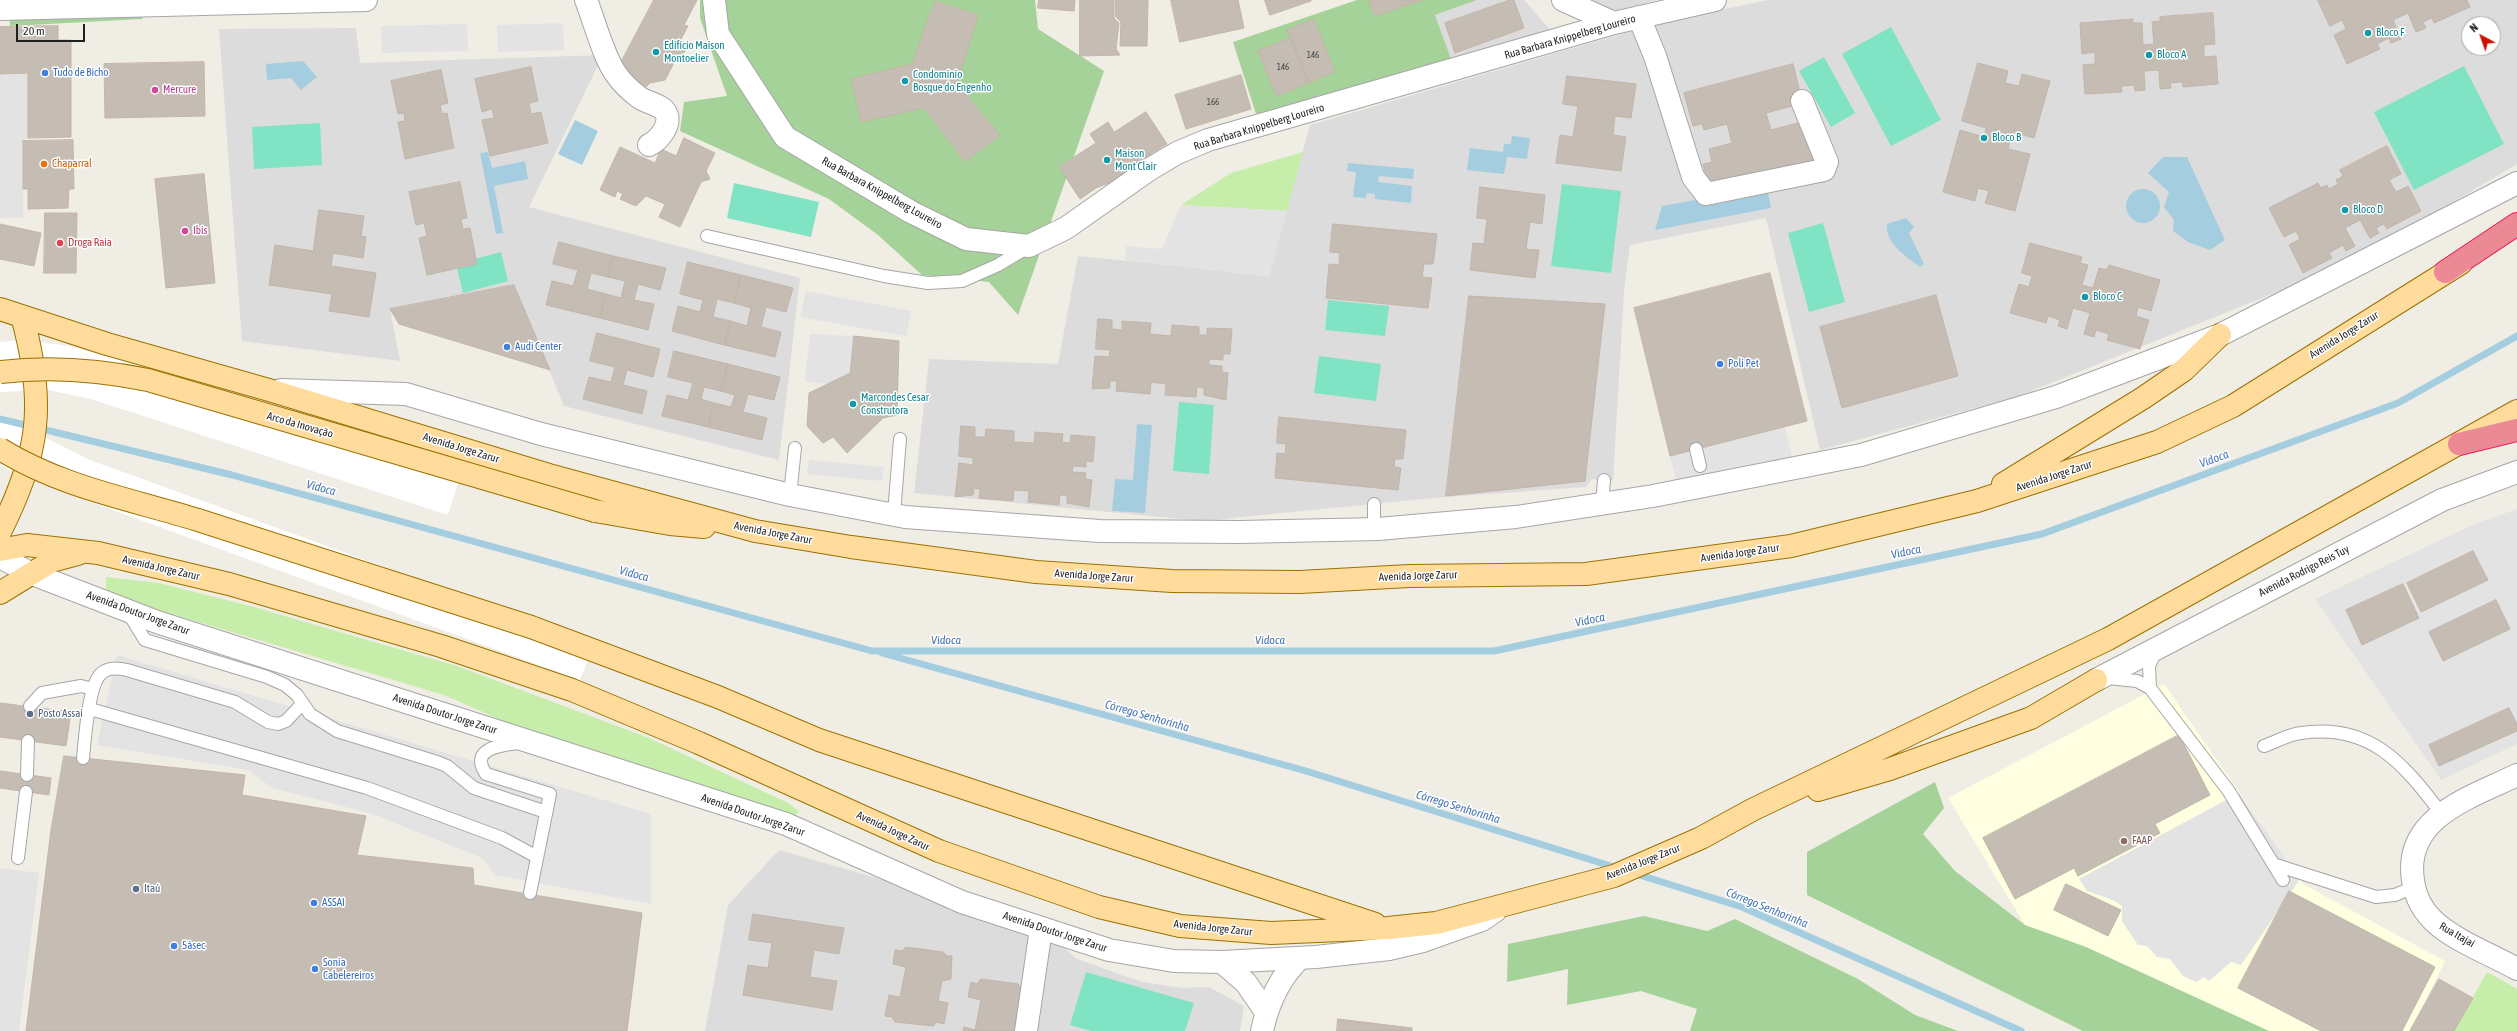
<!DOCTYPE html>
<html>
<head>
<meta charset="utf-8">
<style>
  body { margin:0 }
  #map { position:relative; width:2517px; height:1031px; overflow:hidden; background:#f0ede5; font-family:"Asap Condensed",sans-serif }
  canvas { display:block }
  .north { position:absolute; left:2461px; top:16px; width:40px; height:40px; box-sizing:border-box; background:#fff; border:1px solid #a5a5a5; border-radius:50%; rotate:319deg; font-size:11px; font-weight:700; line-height:16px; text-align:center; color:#1f1f1f }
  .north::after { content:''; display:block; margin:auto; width:14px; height:18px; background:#cf0e00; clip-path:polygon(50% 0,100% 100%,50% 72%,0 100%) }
  .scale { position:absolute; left:16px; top:24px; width:69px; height:18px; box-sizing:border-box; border:2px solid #1f1f1f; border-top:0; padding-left:5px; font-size:12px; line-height:14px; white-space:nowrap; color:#1f1f1f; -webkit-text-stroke:3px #fff; paint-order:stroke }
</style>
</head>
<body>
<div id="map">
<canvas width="2517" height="1031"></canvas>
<div class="north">N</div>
<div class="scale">20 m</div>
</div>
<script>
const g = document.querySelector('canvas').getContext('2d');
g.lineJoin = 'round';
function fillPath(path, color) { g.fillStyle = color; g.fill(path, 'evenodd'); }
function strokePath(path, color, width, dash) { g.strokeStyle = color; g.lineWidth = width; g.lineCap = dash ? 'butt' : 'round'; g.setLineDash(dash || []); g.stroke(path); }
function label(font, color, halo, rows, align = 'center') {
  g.font = font + ' "Asap Condensed",sans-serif'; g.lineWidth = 3; g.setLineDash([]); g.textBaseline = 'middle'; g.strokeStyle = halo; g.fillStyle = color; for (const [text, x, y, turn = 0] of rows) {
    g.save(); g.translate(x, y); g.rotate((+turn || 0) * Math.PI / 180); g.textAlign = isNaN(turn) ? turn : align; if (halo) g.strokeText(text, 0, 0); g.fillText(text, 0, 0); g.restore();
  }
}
fillPath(new Path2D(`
  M1477 0H1524L1555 35 1454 67 1435 15Z
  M1583 0H1656L1602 18Z
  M1768 0H2517V164L2448 205 2292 286 2016 397 1820 450 1766 218 1630 245 1624 291 1613 481 1592 479 1586 487 1433 498 1202 521 914 493 929 359 1058 364 1078 256 1269 275 1310 125 1662 22ZM2469 24H2493V48H2469Z
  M356 28 360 63 603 55 529 207 800 278 779 460 564 406 514 285 390 309 400 361 242 341 219 29Z
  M779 850 880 879 1051 935 1075 958 1124 976 1143 982 1182 988 1209 987 1244 1006 1240 1031H705L728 905Z`), '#dddcdc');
fillPath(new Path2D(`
  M2164 684 2303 884 2445 961 2411 1031H2269L2086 947 2025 925 1948 798Z`), '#fdffe0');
fillPath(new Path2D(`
  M1303 152 1287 211 1181 205 1231 173Z
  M106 577 159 583 250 606 457 666 649 738 788 803 799 811 793 820 508 723 444 695 124 600 106 593Z
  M2487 972 2517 989V1031H2454Z`), '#c6eda9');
fillPath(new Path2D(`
  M9 0H150L142 19 10 26Z
  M700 0H1035L1038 29 1104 71 1018 315 989 282 922 275 878 235 829 199 680 131 684 102 727 96 700 18Z
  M1357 0H1477L1435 15 1454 67 1256 114 1233 42Z
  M1935 782 1944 808 1923 834 1955 871 2025 925 2086 947 2269 1031H2083L1807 895V852Z
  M1644 916 1707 931 1735 919 1858 979 1915 1015 1958 1031H1690L1697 1009 1641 991 1567 1005 1568 969 1507 982 1508 944Z`), '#a5d298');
fillPath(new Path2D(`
  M1891 27 1941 120 1891 146 1842 54Z
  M1824 57 1855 113 1831 127 1799 71Z
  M2464 66 2504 144 2414 190 2374 112Z
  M320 123 322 165 254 169 252 127Z
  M734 183 819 202 811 237 727 218Z
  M1562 184 1621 191 1611 273 1551 266Z
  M1823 223 1845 302 1809 312 1788 233Z
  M501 252 508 281 463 293 456 264Z
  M1328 300 1389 306 1385 336 1325 330Z
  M1319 356 1381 364 1376 401 1314 393Z
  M1179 402 1214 405 1209 474 1173 471Z
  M1086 972 1194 1003 1185 1031H1091L1070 1025Z`), '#80e3c3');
fillPath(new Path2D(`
  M563 23 564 50 498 52 497 25Z
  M467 24 468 51 382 53 381 26Z
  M28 73V138L23 141V218H0V74Z
  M1181 205 1287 211 1269 277 1125 260 1126 246 1162 249Z
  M806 291 911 311 906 336 800 317Z
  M810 334 854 336 850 373 826 384 805 381Z
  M1785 427 1793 461 1678 487 1670 456Z
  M809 460 884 467 882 481 807 474Z
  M2517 509V744L2441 780 2315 599 2477 523Z
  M117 655 651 814V904L495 875 482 858 373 814 272 788 248 770 97 745Z
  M2239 793 2300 879 2241 965 2231 962 2209 981 2204 977 2196 982 2183 976 2170 959 2157 957 2147 946 2138 945 2122 921V906L2113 900 2087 891 2079 879Z
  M0 868 39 873 19 1031H0Z`), '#e3e3e3');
fillPath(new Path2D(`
  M303 61 317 77 301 90 291 78 267 80 266 64Z
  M575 120 598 131 582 165 558 154Z
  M1512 136 1530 138 1527 159 1507 157 1504 174 1467 170 1470 148 1503 152 1504 144H1511Z
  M488 152 492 168 525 161 528 179 494 186 503 233 496 234 480 153Z
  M2163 157H2187L2225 240 2210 250 2188 242 2173 231 2174 220 2164 207 2169 192 2148 173Z
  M1348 163 1414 169 1413 179 1379 176 1378 182 1412 186 1411 203 1375 199V194L1367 193 1366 198 1353 197 1356 172 1347 171Z
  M1767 187 1771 208 1655 230 1662 206Z
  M2126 206a17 17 0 1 1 34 0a17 17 0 1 1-34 0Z
  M1906 218 1914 227 1909 233 1924 264 1920 267C1906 256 1885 244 1887 224Z
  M1137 424 1152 425 1145 513 1112 511 1115 479 1133 480Z`), '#a4cee0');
fillPath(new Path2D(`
  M21 340 70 346 466 457 448 515 91 399 48 390 0 392V342Z
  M0 415 90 460 594 643 580 680 77 497 7 469 0 464Z`), '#fff');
strokePath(new Path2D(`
  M0 419 232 475 872 651H1494L2042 534 2398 403 2517 336
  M882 653 1306 771 1617 868
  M1633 873 1742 907 2021 1031`), '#a4cee0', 7);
const building = new Path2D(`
  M654 0H697L684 25 688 26 680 41 688 45 680 61 676 59 665 80 650 83 641 92 617 70Z
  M1039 0H1075L1074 11 1038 8Z
  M1080 0H1114V18L1119 23 1116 49 1120 55 1080 56Z
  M1116 0H1148L1147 46H1120L1121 22 1116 17Z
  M1171 0H1238L1244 28 1180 42Z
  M1265 0H1311V1L1270 15Z
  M1369 0H1422L1375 16Z
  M1510 0H1514L1524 28 1455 53 1445 23Z
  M2318 0H2467L2470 7 2434 23 2432 18 2423 22 2426 28 2416 32 2408 13 2393 20 2401 39 2391 43 2389 38 2377 44 2380 49 2347 64 2334 35 2346 29 2342 20 2330 26Z
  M935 1 978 15 957 84 1000 135 965 162 924 108 861 122 851 79 912 64Z
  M2213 13 2215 44 2204 45V57L2216 56 2218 84 2183 87 2182 82 2170 83 2171 88 2160 89 2159 70 2144 71 2145 90 2135 91 2134 85 2121 86 2122 92 2085 94 2083 65 2095 64V52L2082 54 2080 23 2133 19V23H2142L2143 45 2154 44 2152 22 2160 21V17Z
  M1314 19 1335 72 1309 83 1287 30Z
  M58 26V40H71V137L28 138V73L0 74V27Z
  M1291 38 1309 83 1276 96 1258 51Z
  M204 62 205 116 105 118 104 64Z
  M1978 63 2008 71 2005 83 2019 86 2022 74 2050 81 2034 138 2012 132 2008 149 2030 154 2015 211 1985 203 1989 191 1978 188 1975 201 1943 192 1960 130 1984 137 1986 128 1962 121Z
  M1793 64 1800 92 1790 94 1792 106 1766 113 1771 130 1798 123 1801 132 1809 130 1817 162 1710 190 1703 164 1712 162 1709 149 1732 143 1727 124 1704 130 1702 124 1693 126 1684 93Z
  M531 67 538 101 529 103 531 114 541 112 548 143 490 156 482 120 494 118 492 109 482 112 475 79Z
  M441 70 448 103 440 105 442 114 447 113 454 148 405 159 398 122 405 121 404 113 398 114 391 81Z
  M1241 75 1251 109 1186 129 1175 95Z
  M1567 76 1636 84 1631 118 1615 116 1613 135 1626 137 1621 171 1556 163 1560 135 1573 137 1578 106 1563 104Z
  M1146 112 1167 144 1152 153 1127 176 1096 188 1080 199 1059 167 1096 143 1090 134 1108 122 1114 132Z
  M684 138 715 153 706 171 710 179 701 182 680 227 659 217 665 204 646 196 636 206 620 199 623 194 617 191 615 197 600 190 620 147 655 163 661 149 676 156Z
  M73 140 74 189H69L68 208 28 209V189H23V141Z
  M2387 146 2401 174 2389 180 2396 192 2408 186 2421 211 2387 229 2384 224 2376 228 2379 233 2370 238 2360 220 2345 228 2355 246 2346 251 2343 245 2329 253 2332 258 2303 273 2289 245 2300 239 2296 231 2284 237 2269 208 2318 183 2321 188 2327 185 2329 189 2338 184 2336 180 2343 176 2340 170Z
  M204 174 215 283 166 288 155 179Z
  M460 182 467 218 461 219 463 229 470 228 477 264 427 275 419 238 427 236 424 223 416 225 409 192Z
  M1480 187 1545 195 1542 224 1530 222 1526 249 1539 250 1535 278 1470 270 1473 243 1484 244 1487 219 1477 218Z
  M319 210 364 216 361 236 366 237 363 258 333 253 331 266 376 273 369 317 329 311 332 294 269 285 275 245 313 251Z
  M45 213H77L76 273H44Z
  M0 224 41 233 34 266 0 259Z
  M1333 224 1437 234 1433 264H1424L1422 277 1432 278 1428 308 1326 298 1329 264 1339 265 1340 253 1330 252Z
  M559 242 613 256 608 277 591 273 587 289 606 294 600 318 546 305 552 281 573 286 578 270 553 264Z
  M2030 243 2082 257 2080 263 2088 265 2082 285 2093 288 2099 268 2107 270 2109 265 2160 280 2151 311 2138 307 2136 316 2149 320 2140 349 2107 340 2109 334 2096 330 2094 337 2084 334 2090 313 2073 308 2067 329 2058 326 2060 320 2048 316 2046 323 2010 313 2019 284 2029 287 2032 276 2022 273Z
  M613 256 666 268 660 290 638 284 634 300 654 304 648 330 600 318 606 294 621 298 625 281 608 277Z
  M688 262 741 275 734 303 717 299 713 317 731 321 724 345 672 331 678 306 700 312 703 300 680 294Z
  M1770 273 1807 421 1670 456 1634 308Z
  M741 275 793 288 786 312 766 307 761 327 781 332 775 357 724 345 731 321 747 326 751 308 734 303Z
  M514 285 550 370 399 324 390 309Z
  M1936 295 1958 376 1842 408 1820 327Z
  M1469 296 1605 304 1585 481 1446 496Z
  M1098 319 1112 320V329L1122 330V321L1151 323 1150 334 1171 336 1172 325 1199 327V335H1207V328L1232 329 1230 354H1223V360L1209 359V365L1222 366V372L1228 373 1226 400 1204 395V388L1197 387 1196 397 1165 395 1166 384 1151 382 1150 394 1116 391 1117 381H1110V388L1092 389 1095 356 1109 357 1110 350 1096 349Z
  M597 333 660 349 653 377 627 370 623 385 647 391 642 414 583 399 589 377 611 382 615 367 590 361Z
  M854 336 899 341 897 415 883 418 847 453 833 437 823 443 807 426 809 393 850 373Z
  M674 351 728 364 721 391 704 387 701 399 714 403 708 427 662 416 667 395 688 400 693 383 668 377Z
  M728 364 780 377 774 400 748 394 743 412 767 418 762 440 708 427 714 403 731 407 735 395 721 391Z
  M1279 417 1406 430 1403 459H1395L1394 467 1401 468 1398 490 1275 478 1277 453 1285 454 1286 444 1277 443Z
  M961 426 975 427V437H985L986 429 1014 431V442L1034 443 1035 432 1063 434 1062 442 1070 443 1071 435 1095 437 1093 462 1086 461V467L1073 466 1072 472 1086 473 1085 479 1092 480 1089 507 1067 503V495H1060L1059 505 1028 502 1029 491 1014 490 1013 501 979 498 980 489 974 488 973 495 955 497 959 463 973 465V458L959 456Z
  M2473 551 2488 580 2421 612 2407 583Z
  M2403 584 2419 618 2362 645 2346 610Z
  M2496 600 2510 629 2443 661 2429 632Z
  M0 703 71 712 66 746 0 737Z
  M2509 708 2517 724V731L2439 766 2429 745Z
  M2179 735 2210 795 2155 824 2160 833 2078 876 2074 868 2015 899 1983 838Z
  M64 756 245 775 242 795 366 816 357 855 473 868 474 885 642 913 627 1031H26L51 830Z
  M0 771 51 778 49 795 0 788Z
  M2066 884 2121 910 2108 936 2054 910Z
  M2289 891 2435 967 2402 1031H2321L2238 988Z
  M753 914 844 928 839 954 814 950 810 977 837 981 832 1010 743 995 748 965 768 968 772 943 749 940Z
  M906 947 943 952 947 956H952L951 979 942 981 938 1001 948 1003 944 1024 937 1022 933 1026 895 1022 892 1017 885 1016 889 995 900 997 906 967 893 964 895 950 902 951Z
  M981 979 1018 984 1022 988 1026 1012 1017 1013 1014 1031H963L964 1027 975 1030 981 1000 968 997 971 982 977 984Z
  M2439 979 2473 998 2454 1031H2410Z
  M1338 1019 1412 1028V1031H1337Z`);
fillPath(building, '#c5bcb4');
strokePath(building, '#c3b5a7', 1);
const lane = new Path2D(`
  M707 236 884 276 928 283 962 281 998 265 1028 247
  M1696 449 1700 466
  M790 495 795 448
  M1374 504V529
  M1602 504 1604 480
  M894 514 900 439
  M129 614 145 640 267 677 285 685 297 695 310 714 337 731 437 762 447 766 474 788 546 812
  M2156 650 2149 666 2150 688 2228 790 2283 880
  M2108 678 2137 681 2150 688
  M30 706 42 693 81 686 93 689
  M90 709 367 788 502 838 537 857
  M518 743C503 745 468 748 486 774L550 794 530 893
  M2264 746C2276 742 2289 734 2301 733 2370 723 2403 763 2441 813
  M83 758C85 740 88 681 103 672 110 667 119 668 127 670L235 702 268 722 278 724 286 721 302 704
  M27 775 28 741
  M18 858 26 792
  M2276 865 2376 897 2395 895 2414 887`);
const street = new Path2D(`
  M586 0C594 20 604 58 616 74 622 83 632 92 640 98 648 103 662 105 666 113 672 125 658 141 649 145
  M714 0 718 34 785 137 911 212 966 239 1029 246 1066 228 1150 169 1177 153 1208 140 1614 23 1715 0
  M1563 0 1614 23
  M0 9 366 0
  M1639 17 1655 56 1693 177 1706 194 1824 170 1827 162 1802 101
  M281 390 406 394 541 434 790 495 905 517 1100 531 1240 532 1378 529 1516 517 1653 496 1861 455 2056 397 2220 335 2517 183
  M0 557 30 573 157 622 786 824 962 902 1109 950 1174 961 1222 962 1316 957 1389 949 1423 941 1482 920 1495 911
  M2096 680 2442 500 2517 472
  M2517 775C2472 797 2403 817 2413 880 2415 897 2424 913 2437 924 2458 942 2492 955 2517 969
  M1222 962 1246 983 1266 1012
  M1026 1031 1041 929
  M1262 1031C1268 1003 1279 978 1300 958`);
const primary = new Path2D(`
  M0 309 107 344 269 390 549 475 755 531 851 547 1036 572 1172 581 1300 582 1409 576 1586 574 1791 546 1977 501 2157 442 2233 406 2461 263
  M2003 484 2143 398 2184 370 2220 335
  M595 511 670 524 704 527
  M0 532C40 452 46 403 22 316
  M0 550 27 545 98 553 229 584 441 646 572 690 699 743 939 851 1099 907 1180 926 1271 933 1388 928 1436 923 1614 876 1701 838 1752 810 2108 639 2517 411
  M0 593 52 561 78 554
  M531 627 718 697 819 740 1375 924
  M1818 790 1890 769 2031 718 2096 680`);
const highway = new Path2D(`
  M2445 272 2517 224
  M2459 444 2517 430`);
strokePath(lane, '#a6a6a6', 14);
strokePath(street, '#a6a6a6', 24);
strokePath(primary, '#9b7200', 24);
strokePath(highway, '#e31e54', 24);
strokePath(lane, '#fff', 12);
strokePath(street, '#fff', 22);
strokePath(primary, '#ffdb9c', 22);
strokePath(highway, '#eb8a95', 22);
const primaryBridge = new Path2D(`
  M0 372C49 366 100 370 148 380L595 511
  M0 449C61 487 130 499 198 520 309 555 420 591 531 627`);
strokePath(primaryBridge, '#9b7200', 24, []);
strokePath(primaryBridge, '#ffdb9c', 22);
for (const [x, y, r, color] of [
  [2368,33,4,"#0f9aa8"],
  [656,52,4,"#0f9aa8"],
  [2149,55,4,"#0f9aa8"],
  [45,73,4,"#3f7fe0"],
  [905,81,4,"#0f9aa8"],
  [155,90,4,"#d1479c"],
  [1984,138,4,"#0f9aa8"],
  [1107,160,4,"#0f9aa8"],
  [44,164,4,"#e8710a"],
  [2345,210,4,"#0f9aa8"],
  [185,231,4,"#d1479c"],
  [60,243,4,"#e0444e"],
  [2085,297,4,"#0f9aa8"],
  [507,347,4,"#3f7fe0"],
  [1720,364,4,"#3f7fe0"],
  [853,404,4,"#0f9aa8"],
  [30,714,4,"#5c6f8a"],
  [2124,841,4,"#8d6e63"],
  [136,889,4,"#5c6f8a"],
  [314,903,4,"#3f7fe0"],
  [174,946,4,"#3f7fe0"],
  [315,969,4,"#3f7fe0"]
]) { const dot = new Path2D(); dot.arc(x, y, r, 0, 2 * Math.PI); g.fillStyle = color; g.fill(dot); strokePath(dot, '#fff', 1.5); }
label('9px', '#484644', null, [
  ["146",1313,55],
  ["146",1283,67],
  ["166",1213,102]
]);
label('11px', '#0d838f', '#fff', [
  ["Bloco F",2376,33],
  ["Edifício Maison",664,46],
  ["Montoelier",664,59],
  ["Bloco A",2157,55],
  ["Condomínio",913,75],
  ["Bosque do Engenho",913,88],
  ["Bloco B",1992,138],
  ["Maison",1115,154],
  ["Mont Clair",1115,167],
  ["Bloco D",2353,210],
  ["Bloco C",2093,297],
  ["Marcondes Cesar",861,398],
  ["Construtora",861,411]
], 'left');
label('11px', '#1f1f1f', '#fff', [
  ["Rua Barbara Knippelberg Loureiro",1570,37,-16],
  ["Rua Barbara Knippelberg Loureiro",1259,127,-17],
  ["Rua Barbara Knippelberg Loureiro",882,193,29],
  ["Avenida Jorge Zarur",2344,335,-32],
  ["Arco da Inovação",300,425,16],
  ["Avenida Jorge Zarur",461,448,17],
  ["Avenida Jorge Zarur",2054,476,-18],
  ["Avenida Jorge Zarur",773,533,11],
  ["Avenida Jorge Zarur",1740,553,-8],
  ["Avenida Jorge Zarur",161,568,13],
  ["Avenida Rodrigo Reis Tuy",2304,571,-27],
  ["Avenida Jorge Zarur",1094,576,4],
  ["Avenida Jorge Zarur",1418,576,-2],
  ["Avenida Doutor Jorge Zarur",138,613,20],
  ["Avenida Doutor Jorge Zarur",445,714,18],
  ["Avenida Doutor Jorge Zarur",753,815,19],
  ["Avenida Jorge Zarur",893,831,25],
  ["Avenida Jorge Zarur",1643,862,-22],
  ["Avenida Jorge Zarur",1213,928,6],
  ["Avenida Doutor Jorge Zarur",1055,932,18],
  ["Rua Itajaí",2457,935,30]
]);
label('11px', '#366cbe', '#fff', [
  ["Tudo de Bicho",53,73],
  ["Audi Center",515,347],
  ["Poli Pet",1728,364],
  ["ASSAI",322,903],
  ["5àsec",182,946],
  ["Sonia",323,963],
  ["Cabelereiros",323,976]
], 'left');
label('11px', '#b23c85', '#fff', [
  ["Mercure",163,90],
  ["Ibis",193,231]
], 'left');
label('11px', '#c56008', '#fff', [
  ["Chaparral",52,164]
], 'left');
label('11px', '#be3a42', '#fff', [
  ["Droga Raia",68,243]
], 'left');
label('11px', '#4e5e75', '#fff', [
  ["Posto Assai",38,714],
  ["Itaú",144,889]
], 'left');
label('11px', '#785e54', '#fff', [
  ["FAAP",2132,841]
], 'left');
label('italic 12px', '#4776b4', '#fff', [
  ["Vidoca",2214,459,-20],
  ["Vidoca",321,488,15],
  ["Vidoca",1906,552,-12],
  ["Vidoca",634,574,15],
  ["Vidoca",1590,620,-12],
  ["Vidoca",946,640],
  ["Vidoca",1270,640],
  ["Córrego Senhorinha",1147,716,16],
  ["Córrego Senhorinha",1458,807,17],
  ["Córrego Senhorinha",1767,908,22]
]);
</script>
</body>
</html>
